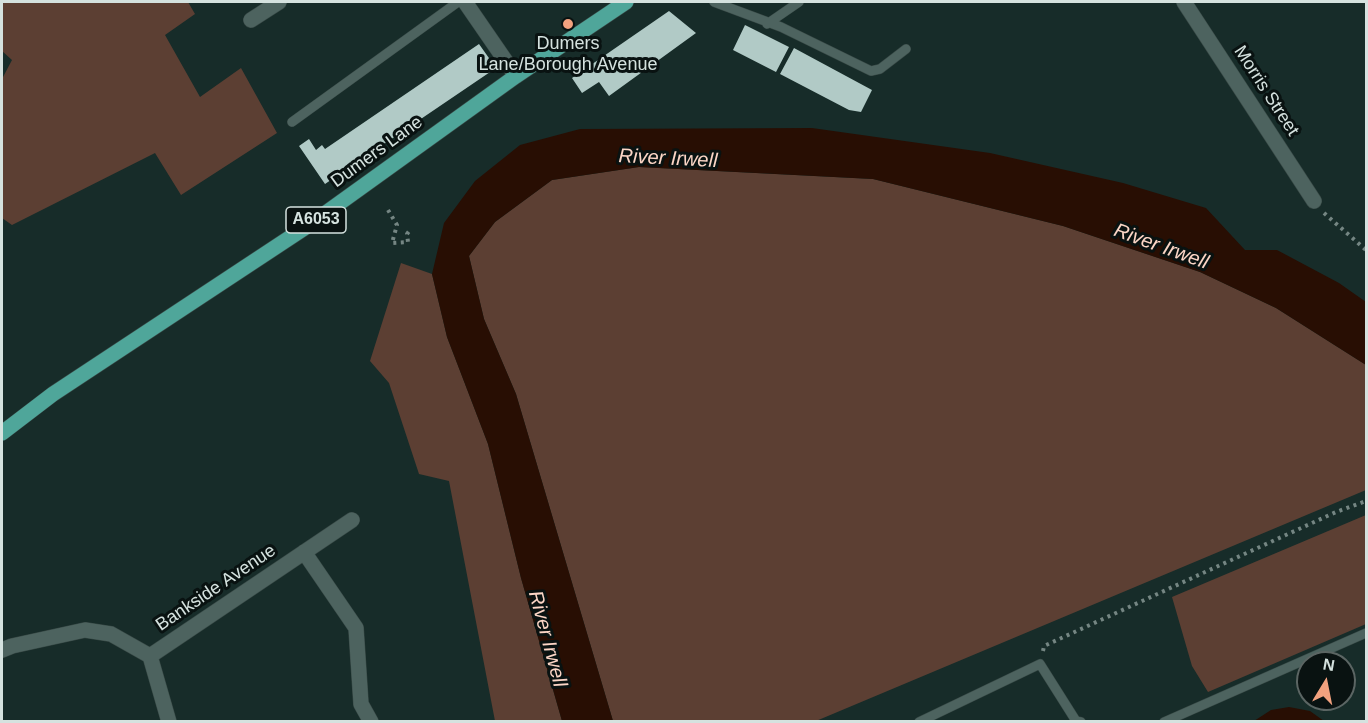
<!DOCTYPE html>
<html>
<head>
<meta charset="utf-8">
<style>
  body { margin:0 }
  #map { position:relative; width:1368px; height:723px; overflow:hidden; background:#172c29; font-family:Arial,sans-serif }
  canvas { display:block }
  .frame { position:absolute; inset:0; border:3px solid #d5e2df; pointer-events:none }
  .north { position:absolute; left:1296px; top:651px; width:60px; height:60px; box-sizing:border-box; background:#091211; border:2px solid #5b6563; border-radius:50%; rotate:10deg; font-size:16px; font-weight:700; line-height:24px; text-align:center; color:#d5e2df }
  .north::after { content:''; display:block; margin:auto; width:21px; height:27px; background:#f2a17e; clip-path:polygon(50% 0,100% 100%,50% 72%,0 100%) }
</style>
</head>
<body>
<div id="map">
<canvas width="1368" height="723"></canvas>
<div class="frame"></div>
<div class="north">N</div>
</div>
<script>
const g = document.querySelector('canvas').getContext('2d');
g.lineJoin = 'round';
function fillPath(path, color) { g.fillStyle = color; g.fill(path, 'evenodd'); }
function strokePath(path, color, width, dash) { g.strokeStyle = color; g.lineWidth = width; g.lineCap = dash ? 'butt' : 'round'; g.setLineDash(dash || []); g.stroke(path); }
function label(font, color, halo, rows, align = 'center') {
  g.font = font + ' Arial,sans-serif'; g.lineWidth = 6; g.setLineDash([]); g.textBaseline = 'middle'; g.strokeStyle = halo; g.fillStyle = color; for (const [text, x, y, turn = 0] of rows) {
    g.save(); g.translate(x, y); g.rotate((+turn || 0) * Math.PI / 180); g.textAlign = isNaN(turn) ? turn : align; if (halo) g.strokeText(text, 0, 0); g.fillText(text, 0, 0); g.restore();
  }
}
fillPath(new Path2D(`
  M2 2H188L195 14 165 35 200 97 241 68 277 133 181 195 155 153 12 225 2 218V79L12 60 2 51Z
  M639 167 873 179 1063 226 1200 272 1276 308 1366 365V490L816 721H613L516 394 484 319 469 256 495 222 552 180Z
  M401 263 432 274 447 337 488 444 521 578 562 721H495L449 481 419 474 389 383 370 361Z
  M1366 515V624L1208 692 1192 666 1172 597Z`), '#5c3f33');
fillPath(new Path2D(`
  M812 128 990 153 1123 183 1206 208 1245 250H1277L1339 283 1366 302V365L1276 308 1200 272 1063 226 873 179 639 167 552 180 495 222 469 256 484 319 516 394 613 721H562L521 578 488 444 447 337 432 274 444 223 475 181 520 145 580 129Z
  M1289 707 1310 711 1324 721H1254L1271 710Z`), '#280e03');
fillPath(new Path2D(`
  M669 11 696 33 609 96 599 82 582 93 572 78Z
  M745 25 789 47 776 72 733 50Z
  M479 44 496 68 325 184 299 146 309 139 316 150 322 145 325 149Z
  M794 48 872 90 861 112 849 110 780 74Z`), '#b1cac6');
const service = new Path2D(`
  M714 2 781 27 871 71 880 69 906 49
  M767 24 799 2
  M292 122 458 2
  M919 722 1040 664 1076 721 1081 722
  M1164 722 1366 633`);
const minor = new Path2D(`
  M465 2 516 76
  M1184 2 1314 201
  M251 20 279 2
  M304 552 356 628 361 704 371 722
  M2 650 12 646 85 630 111 634 150 656 169 722
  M150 656 352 520`);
const primary = new Path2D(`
  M2 433 53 394 309 225 516 76 626 2`);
strokePath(service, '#394a47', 10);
strokePath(minor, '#394a47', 16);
strokePath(primary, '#394a47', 16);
strokePath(new Path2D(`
  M388 210 397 225 392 243 408 242 407 234 410 230
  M1324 213 1366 250
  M1043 651 1044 646 1336 512 1366 501`), '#758683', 4, [3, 4.5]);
strokePath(service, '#4d635f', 9);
strokePath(minor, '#4d635f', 15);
strokePath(primary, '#4fa69a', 15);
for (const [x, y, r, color] of [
  [568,24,6,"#f2a17e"]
]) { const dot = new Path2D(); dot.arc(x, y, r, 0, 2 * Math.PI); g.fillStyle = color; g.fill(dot); strokePath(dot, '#091211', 2); }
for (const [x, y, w] of [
  [316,220,60]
]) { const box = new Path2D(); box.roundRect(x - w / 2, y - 13, w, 26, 4.5); g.fillStyle = '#091211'; g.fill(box); strokePath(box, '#d5e2df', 1.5); }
label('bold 16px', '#d5e2df', null, [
  ["A6053",316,220]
]);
label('18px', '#d5e2df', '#091211', [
  ["Dumers",568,44],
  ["Lane/Borough Avenue",568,65]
]);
label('18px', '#d5e2df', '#091211', [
  ["Morris Street",1266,91,57],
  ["Dumers Lane",377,152,-36],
  ["Bankside Avenue",216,588,-34]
]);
label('italic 20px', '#fcd6c6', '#091211', [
  ["River Irwell",668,159,3],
  ["River Irwell",1161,247,20],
  ["River Irwell",547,639,75]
]);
</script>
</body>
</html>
